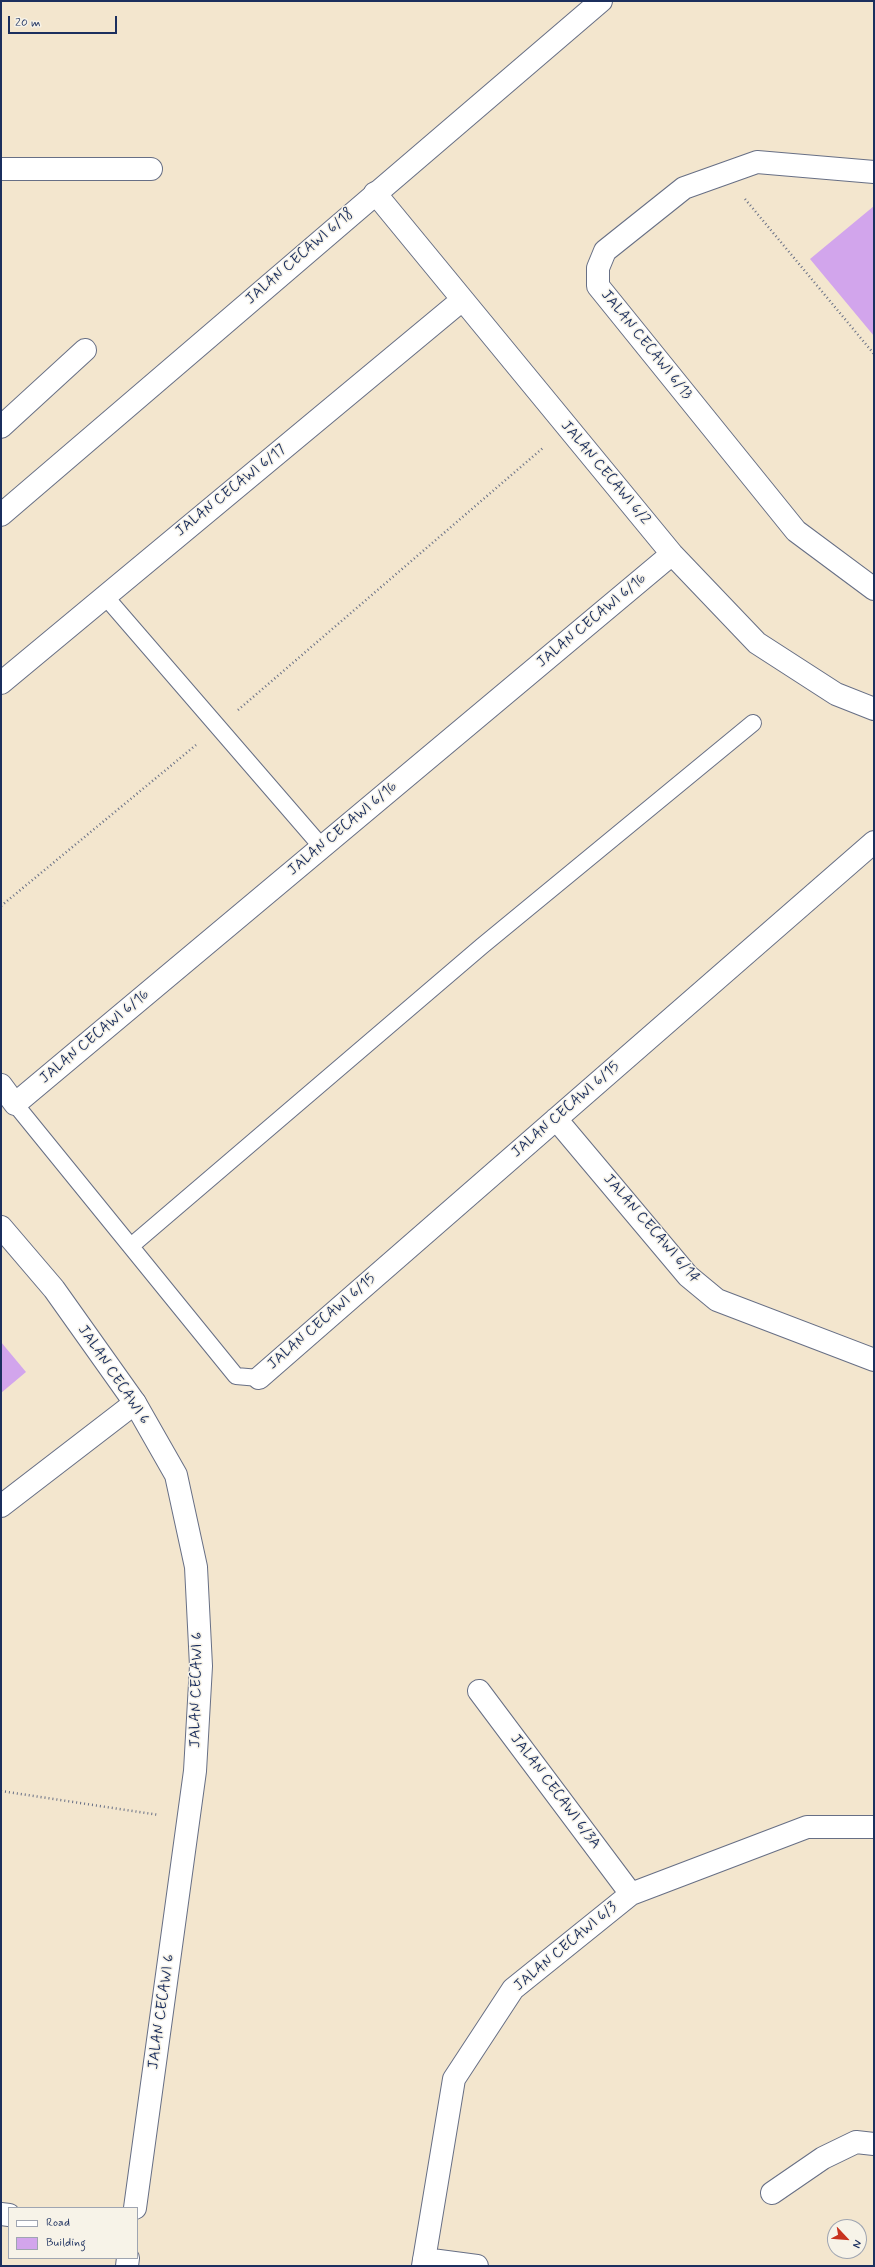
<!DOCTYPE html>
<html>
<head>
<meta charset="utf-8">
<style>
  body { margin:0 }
  #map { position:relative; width:875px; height:2267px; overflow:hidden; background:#f3e6ce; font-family:Mynerve,sans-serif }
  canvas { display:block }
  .frame { position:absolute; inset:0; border:2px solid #1b2f5e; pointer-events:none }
  .legend { position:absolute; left:8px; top:2207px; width:130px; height:52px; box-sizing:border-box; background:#f7f3e8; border:1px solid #9fa5b1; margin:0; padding:5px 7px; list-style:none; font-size:12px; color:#1b2f5e }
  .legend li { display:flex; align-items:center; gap:8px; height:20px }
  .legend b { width:20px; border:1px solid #9fa5b1 }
  .north { position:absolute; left:827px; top:2219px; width:40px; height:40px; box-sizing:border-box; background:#f7f3e8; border:1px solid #9fa5b1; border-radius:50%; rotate:116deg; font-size:11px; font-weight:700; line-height:16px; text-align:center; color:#1b2f5e }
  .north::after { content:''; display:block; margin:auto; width:14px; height:18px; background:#c8321e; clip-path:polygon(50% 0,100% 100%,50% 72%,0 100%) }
  .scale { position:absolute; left:8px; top:16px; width:109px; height:18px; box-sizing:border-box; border:2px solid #1b2f5e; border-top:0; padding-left:5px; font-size:12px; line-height:14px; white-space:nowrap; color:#1b2f5e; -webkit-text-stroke:3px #f7f3e8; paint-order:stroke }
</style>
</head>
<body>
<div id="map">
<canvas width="875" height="2267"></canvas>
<div class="frame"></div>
<ul class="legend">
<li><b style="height:5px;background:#fff"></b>Road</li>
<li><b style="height:11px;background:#d2a5ec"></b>Building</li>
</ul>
<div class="north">N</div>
<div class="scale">20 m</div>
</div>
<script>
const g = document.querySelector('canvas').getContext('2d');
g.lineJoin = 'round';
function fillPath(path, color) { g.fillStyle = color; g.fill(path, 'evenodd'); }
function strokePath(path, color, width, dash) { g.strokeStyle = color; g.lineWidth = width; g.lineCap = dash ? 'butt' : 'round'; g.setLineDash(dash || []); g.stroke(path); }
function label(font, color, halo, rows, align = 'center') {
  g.font = font + ' Mynerve,sans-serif'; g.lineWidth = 3; g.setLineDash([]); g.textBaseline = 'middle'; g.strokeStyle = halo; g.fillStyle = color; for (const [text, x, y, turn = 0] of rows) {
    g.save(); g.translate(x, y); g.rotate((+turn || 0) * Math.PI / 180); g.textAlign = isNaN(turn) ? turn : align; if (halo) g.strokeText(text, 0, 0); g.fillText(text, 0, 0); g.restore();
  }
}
fillPath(new Path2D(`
  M874 206V336L810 259Z
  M1 1342 26 1372 1 1393Z`), '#d2a5ec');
const service = new Path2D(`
  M104 595 321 846
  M15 1104 236 1376 259 1378
  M131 1246 482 946 753 723`);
const minor = new Path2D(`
  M1 169H151
  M874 172 757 162 684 188 605 251 598 268V286L796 531 874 589
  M375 193 672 554 757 643 836 694 874 709
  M1 427 85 350
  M1 683 462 300
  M1 1085 15 1104 672 554
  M556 1119 688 1276 717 1300 874 1360
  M259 1378 874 842
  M1 1506 135 1403
  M479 1691 631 1894
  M772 2193 823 2158 856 2142 874 2144
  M1 2214 9 2215
  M424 2259 477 2266
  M423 2266 454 2079 513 1989 631 1894 807 1827H874`);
const tertiary = new Path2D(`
  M1 515 601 1
  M1 1227 54 1289 135 1403 176 1475 196 1567 201 1666 195 1771 135 2208
  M127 2266 128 2258`);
strokePath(service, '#676f85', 18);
strokePath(minor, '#676f85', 24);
strokePath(tertiary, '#676f85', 24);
strokePath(new Path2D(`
  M745 199 874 354
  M238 710 544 447
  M1 906 196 745
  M1 1791 159 1815`), '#676f85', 2.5, [1, 3]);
strokePath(service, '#fff', 16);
strokePath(minor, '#fff', 22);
strokePath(tertiary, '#fff', 22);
label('15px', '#1b2f5e', '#f7f3e8', [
  ["JALAN CECAWI 6/18",300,257,-41],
  ["JALAN CECAWI 6/13",646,345,51],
  ["JALAN CECAWI 6/2",605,473,50],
  ["JALAN CECAWI 6/17",231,491,-39],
  ["JALAN CECAWI 6/16",592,621,-40],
  ["JALAN CECAWI 6/16",343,829,-40],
  ["JALAN CECAWI 6/16",95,1037,-40],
  ["JALAN CECAWI 6/15",566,1110,-41],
  ["JALAN CECAWI 6/14",651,1229,49],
  ["JALAN CECAWI 6/15",322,1322,-41],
  ["JALAN CECAWI 6",113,1375,56],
  ["JALAN CECAWI 6",197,1690,-89],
  ["JALAN CECAWI 6/3A",555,1792,53],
  ["JALAN CECAWI 6/3",566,1947,-40],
  ["JALAN CECAWI 6",162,2012,-82]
]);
</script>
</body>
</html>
